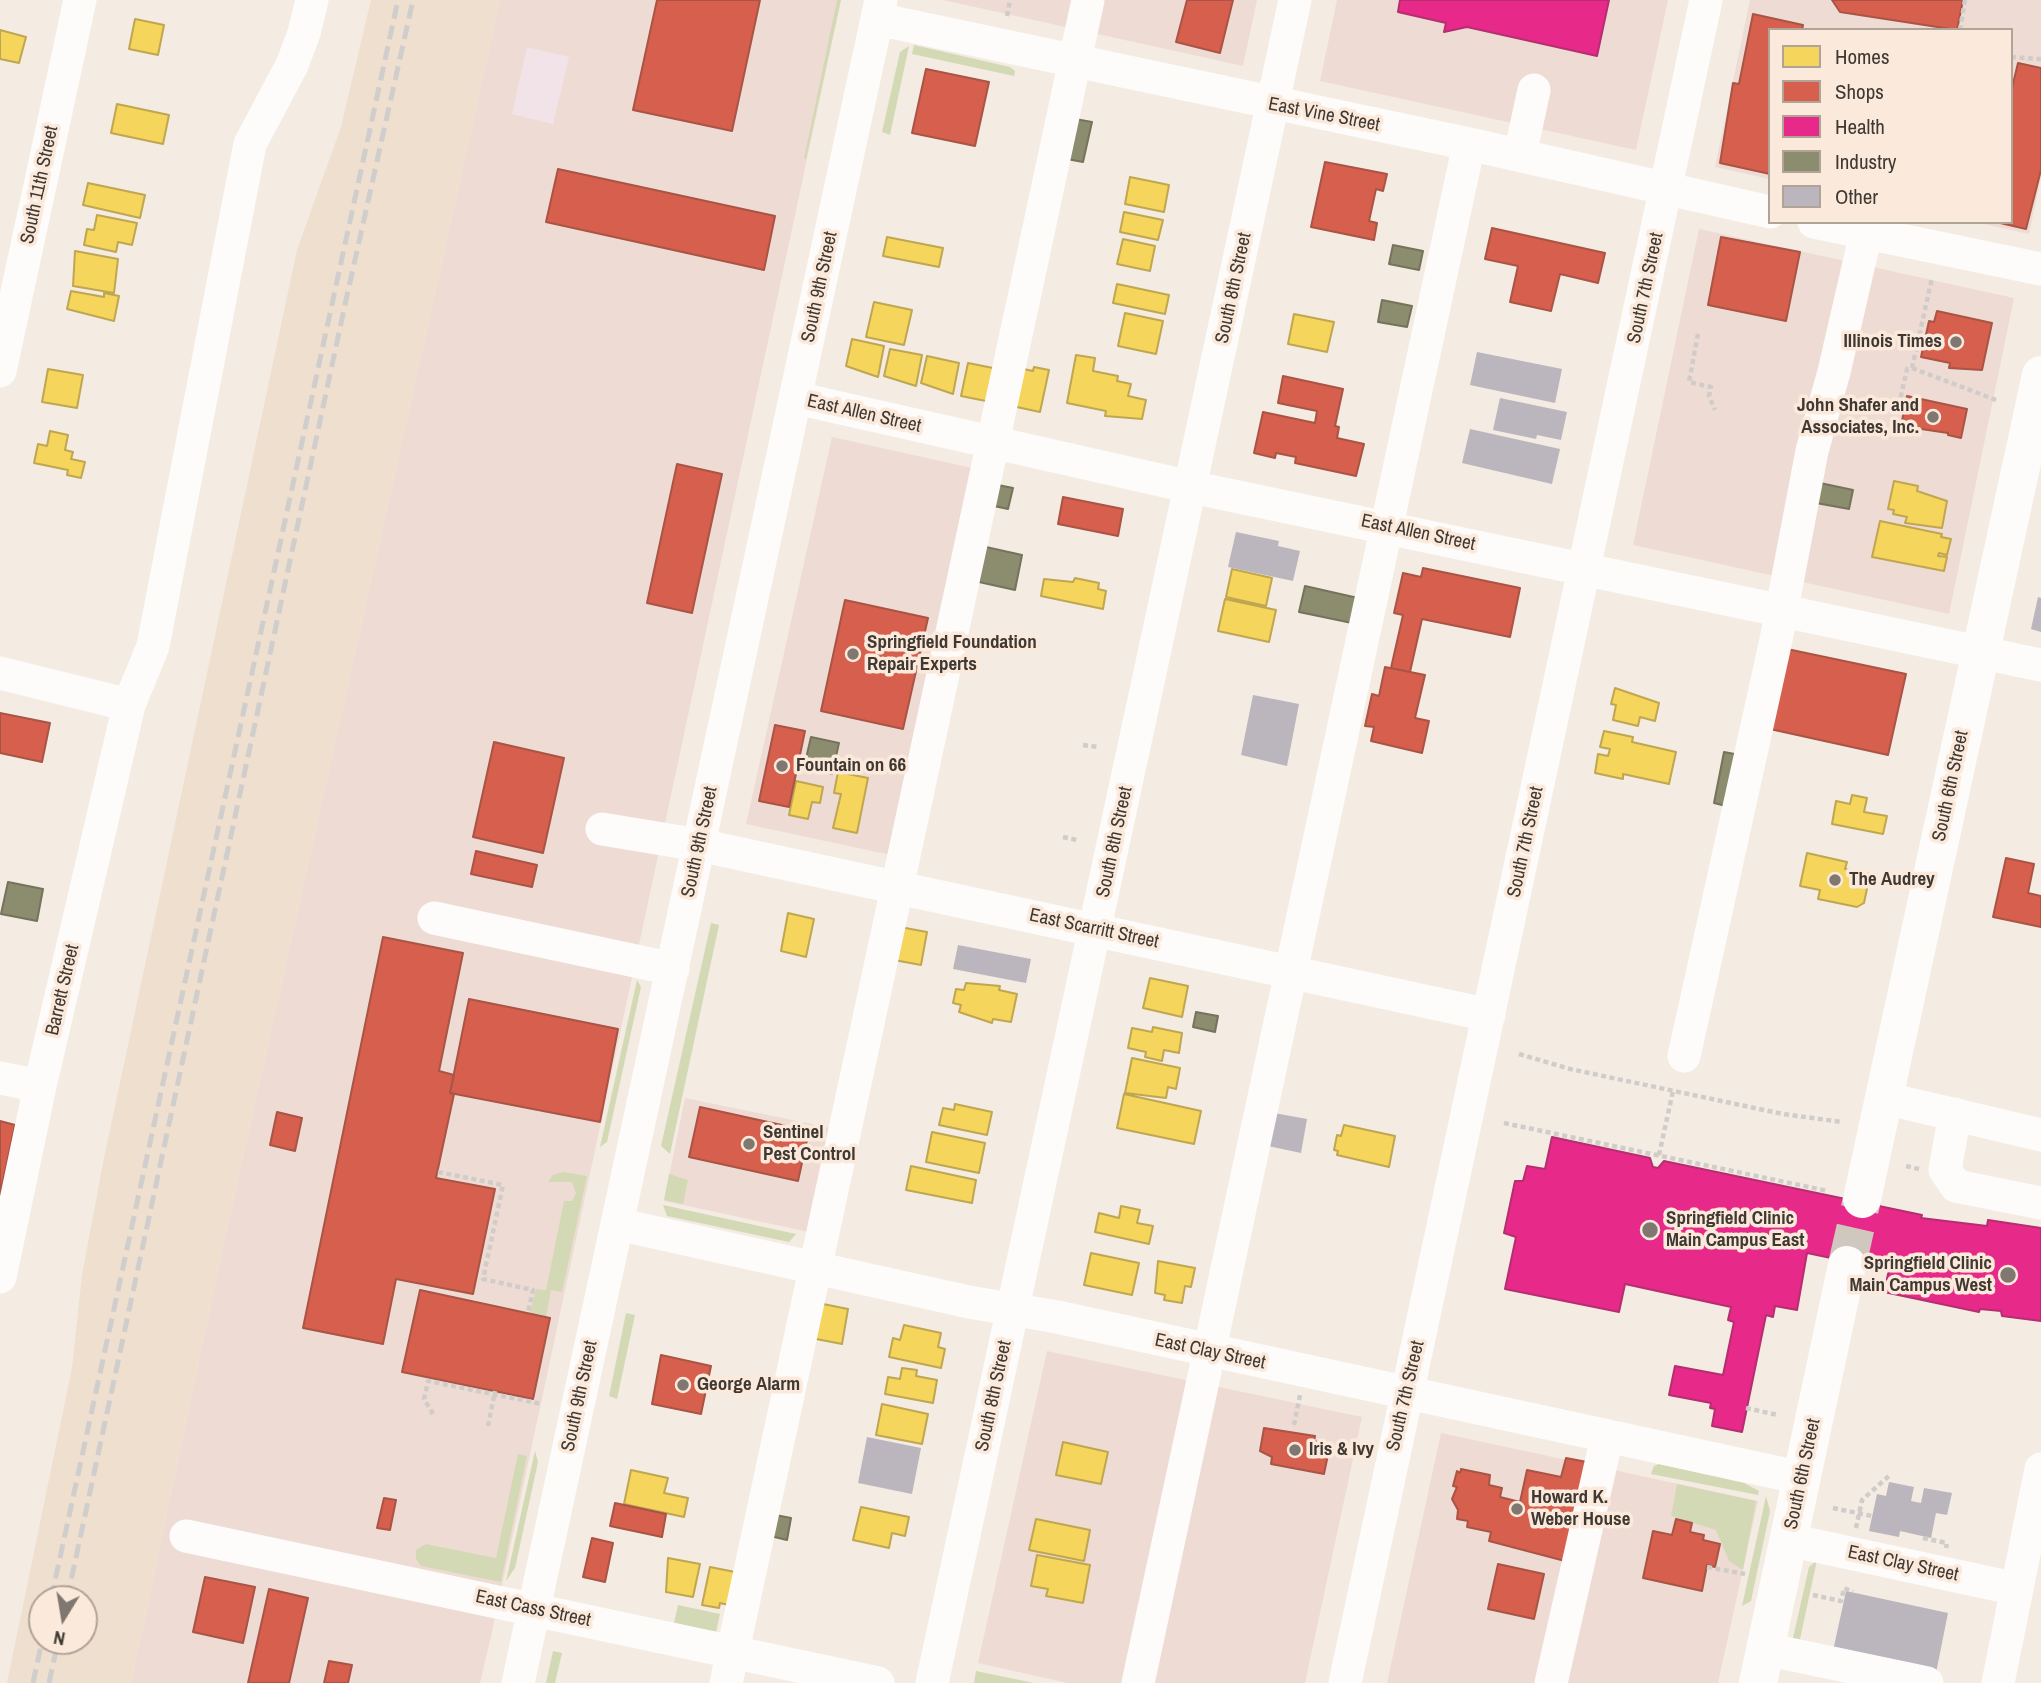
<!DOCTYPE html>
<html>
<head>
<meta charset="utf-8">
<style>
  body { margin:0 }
  #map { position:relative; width:2041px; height:1683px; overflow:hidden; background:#f4ebe2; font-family:"Archivo Narrow",sans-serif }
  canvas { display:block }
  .legend { position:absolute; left:1768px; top:28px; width:245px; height:196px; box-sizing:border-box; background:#fbeadb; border:2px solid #b0a398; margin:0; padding:9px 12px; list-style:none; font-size:21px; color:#403933 }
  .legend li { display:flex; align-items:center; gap:14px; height:35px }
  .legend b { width:35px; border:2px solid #b0a398 }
  .north { position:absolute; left:28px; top:1585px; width:70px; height:70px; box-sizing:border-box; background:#fbeadb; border:2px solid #b0a398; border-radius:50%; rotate:191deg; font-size:19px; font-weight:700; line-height:28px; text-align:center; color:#403933 }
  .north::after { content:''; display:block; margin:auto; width:24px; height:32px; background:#7f7770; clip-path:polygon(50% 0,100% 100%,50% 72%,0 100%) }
</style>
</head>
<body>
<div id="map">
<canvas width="2041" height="1683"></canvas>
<ul class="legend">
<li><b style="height:19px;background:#f6d55c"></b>Homes</li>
<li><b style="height:19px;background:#d6604d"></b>Shops</li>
<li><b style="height:19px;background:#e7298a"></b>Health</li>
<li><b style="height:19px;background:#8c8c6e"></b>Industry</li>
<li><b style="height:19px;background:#bbb6be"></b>Other</li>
</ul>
<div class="north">N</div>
</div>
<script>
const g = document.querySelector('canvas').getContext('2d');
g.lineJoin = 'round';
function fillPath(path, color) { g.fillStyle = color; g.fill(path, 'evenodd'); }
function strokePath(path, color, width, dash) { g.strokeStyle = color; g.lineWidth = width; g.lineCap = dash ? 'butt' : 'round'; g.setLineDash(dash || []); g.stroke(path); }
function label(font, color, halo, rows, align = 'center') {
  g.font = font + ' "Archivo Narrow",sans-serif'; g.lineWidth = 7; g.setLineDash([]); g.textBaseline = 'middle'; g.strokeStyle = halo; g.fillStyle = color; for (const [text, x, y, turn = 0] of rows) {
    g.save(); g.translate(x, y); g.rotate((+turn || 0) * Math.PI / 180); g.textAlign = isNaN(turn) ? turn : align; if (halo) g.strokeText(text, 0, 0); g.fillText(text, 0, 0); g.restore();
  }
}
fillPath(new Path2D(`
  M500 0H841L492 1632 480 1683H131L223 1246Z
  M943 0H1257L1243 66Z
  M1337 0H1668L1636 150 1320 81Z
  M1750 0H2041V177L2029 234 1975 222H2011V30H1770V179L1715 167Z
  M1699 229 2014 298 1949 614 1633 545Z
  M832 437 981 470 900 857 746 824Z
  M685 1098 841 1130 818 1234 664 1201Z
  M1047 1351 1362 1417 1305 1683H1068L978 1663Z
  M1441 1433 1758 1501 1718 1683H1387Z`), '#eedcd4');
fillPath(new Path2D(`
  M527 47 569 57 553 124 512 114Z`), '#f2e3e8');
fillPath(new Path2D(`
  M371 0H500L223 1246 131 1683H7L72 1368 82 1275 104 1158 297 250 341 127ZM42 1599H84V1641H42Z`), '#efdfcf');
fillPath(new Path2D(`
  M837 0H841L806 159H804Z
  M914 45 1010 67 1015 71 1014 76 912 54Z
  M909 46 890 135 882 132 900 52Z
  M711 923 719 925 670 1154 661 1146Z
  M637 980 641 987 607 1142 600 1147Z
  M563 1172 587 1176 562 1292 551 1290 546 1317 530 1314 536 1289 546 1290 564 1201H572L576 1193 572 1182H548L553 1175Z
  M669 1174 688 1180 683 1204 664 1200Z
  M663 1205 796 1234 789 1242 667 1216Z
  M626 1313 635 1315 617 1399 609 1396Z
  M535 1451 538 1462 515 1568 506 1581Z
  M518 1454 527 1456 501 1582 421 1566 416 1559V1550L426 1544 496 1558Z
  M1659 1464 1744 1483 1759 1491 1758 1495 1651 1474 1654 1466Z
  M1677 1484 1756 1501 1743 1570 1729 1561 1716 1530 1671 1516Z
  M1766 1496 1770 1511 1751 1601 1742 1606Z
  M1817 1560 1799 1644 1793 1638 1809 1567Z
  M678 1605 720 1614 716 1632 674 1623Z
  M553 1651 562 1653 555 1683H546Z
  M976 1671 1034 1683H974Z`), '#d3d9b5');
const homes = new Path2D(`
  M135 19 164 25 158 55 129 49Z
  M0 30 26 37 19 63 0 59Z
  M117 104 169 115 163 144 111 133Z
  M1130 177 1169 185 1164 212 1125 204Z
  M88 183 145 195 140 218 83 205Z
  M1124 212 1163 220 1158 240 1120 232Z
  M97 215 137 223 132 245 118 242 116 252 84 245 87 229 94 230Z
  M887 237 943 248 939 267 883 256Z
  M1123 239 1155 246 1150 271 1117 264Z
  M75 251 118 259 114 293 73 286Z
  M1117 284 1169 295 1165 314 1113 303Z
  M71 291 104 297V293L119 296 114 321 67 309Z
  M874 302 912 310 904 345 866 337Z
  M1125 313 1163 321 1156 354 1118 346Z
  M1294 314 1334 322 1327 352 1288 344Z
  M852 339 884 346 878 377 846 366Z
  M890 349 922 355 916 386 884 376Z
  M1076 355 1095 358 1093 371 1118 376 1117 381 1131 384 1128 396 1146 400 1142 419 1105 416 1106 411 1067 403Z
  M927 356 959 363 953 394 921 383Z
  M968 363 998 369 991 402 961 396Z
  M1034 367 1049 370 1040 412 1012 406 1019 368 1033 371Z
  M48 369 83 375 77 408 42 402Z
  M50 431 68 435 65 450 73 452 71 459 85 462 81 478 67 475 68 470 34 463 38 444 47 446Z
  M1894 481 1918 486 1917 491 1947 501 1942 528 1905 523 1907 517 1893 514 1894 510 1888 509Z
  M1880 521 1942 534 1941 537 1951 539 1947 555 1939 553 1938 556 1947 557 1944 571 1872 557Z
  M1232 569 1272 578 1266 606 1226 597Z
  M1075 578 1099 583 1098 589 1106 591 1103 609 1041 596 1044 579 1073 582Z
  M1225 599 1276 610 1269 642 1218 631Z
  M1615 688 1659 703 1655 721 1640 717 1638 726 1613 720 1616 705 1611 704Z
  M1604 731 1633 737 1632 742 1676 752 1669 784 1623 774V779L1595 773 1598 754 1608 756 1610 749 1600 747Z
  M838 772 868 778 857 833 833 828 841 794 834 793Z
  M796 781 823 787 820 803 812 802 808 819 789 815Z
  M1852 795 1867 798 1864 812 1887 816 1883 834 1832 824 1836 801 1850 804Z
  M1807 853 1847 862 1845 869 1870 874 1864 903 1857 907 1818 899 1820 890 1800 886Z
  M788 913 814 919 806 957 781 951Z
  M900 927 927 932 921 965 894 960Z
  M1150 978 1188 986 1182 1017 1143 1008Z
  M966 983 1000 986 999 990 1017 994 1011 1022 993 1019 992 1023 959 1012 961 1005 953 1003 956 989 964 990Z
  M1153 1027 1182 1033 1179 1053 1164 1050 1162 1061 1145 1057 1146 1052 1128 1048 1132 1028 1152 1032Z
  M1132 1058 1180 1068 1176 1089 1168 1087 1166 1098 1125 1093Z
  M1124 1094 1201 1111 1194 1144 1117 1128Z
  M955 1104 992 1112 987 1135 939 1125 943 1108 954 1110Z
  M1344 1125 1395 1136 1389 1167 1337 1155 1338 1151 1334 1150 1337 1135 1341 1136Z
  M932 1132 985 1143 979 1173 926 1162Z
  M911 1166 976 1180 972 1203 906 1190Z
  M1121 1206 1140 1210 1137 1223 1153 1226 1149 1244 1095 1232 1099 1213 1119 1218Z
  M1091 1253 1139 1263 1132 1295 1084 1285Z
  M1158 1261 1195 1268 1191 1287 1185 1286 1182 1303 1164 1300 1165 1295 1155 1293Z
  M818 1303 848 1309 842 1344 811 1338Z
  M904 1325 941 1333 938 1347 945 1349 941 1368 889 1357 893 1338 900 1340Z
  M902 1368 917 1370 916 1376 937 1380 933 1403 885 1394 888 1377 900 1379Z
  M882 1404 928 1414 922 1444 876 1435Z
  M1063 1442 1108 1452 1101 1484 1056 1475Z
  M631 1470 668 1478 664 1493 688 1498 684 1517 624 1504Z
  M861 1507 909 1517 905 1536 892 1533 889 1548 853 1540Z
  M1036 1519 1090 1530 1084 1561 1029 1550Z
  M1037 1555 1090 1565 1083 1603 1046 1596 1048 1589 1031 1586Z
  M668 1558 700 1564 693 1597 666 1592Z
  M710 1567 740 1573 733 1606 720 1603 719 1608 702 1605Z`);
fillPath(homes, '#f6d55c');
strokePath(homes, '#bfa650', 2);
const shops = new Path2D(`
  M657 0H760L732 131 633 110Z
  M1187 0H1233L1220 53 1176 42Z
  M1832 0H1963L1957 30 1840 12Z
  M1753 14 1803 25 1802 30H1770V174L1720 163 1733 83 1739 84Z
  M2018 63 2041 68V170L2026 229 1996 222H2011V92Z
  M926 69 989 82 975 146 912 133Z
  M1325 162 1387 174 1383 191 1376 189 1369 221 1377 223 1374 240 1311 227Z
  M558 169 775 216 764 270 546 222Z
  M1492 228 1605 253 1598 283 1560 274 1551 311 1510 302 1518 266 1485 259Z
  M1721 237 1800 252 1786 321 1708 305Z
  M1937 311 1992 323 1982 370 1949 368 1950 363 1921 357 1929 321 1934 322Z
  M1283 376 1343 389 1335 426 1339 427 1337 438 1364 444 1356 476 1295 463 1296 457 1276 453 1275 458 1254 453 1263 412 1315 423 1317 411 1278 403Z
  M1907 396 1967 409 1961 438 1948 435V433L1901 426Z
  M677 464 722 474 692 613 647 603Z
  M1063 497 1123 509 1118 536 1058 524Z
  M1423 568 1520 588 1510 637 1422 619 1410 672 1391 668 1403 615 1394 613 1403 573 1421 577Z
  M845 600 928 618 903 729 821 711Z
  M1787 649 1906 674 1888 755 1770 729Z
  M1385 667 1425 675 1415 718 1429 721 1422 753 1371 741 1374 727 1365 726 1372 694 1379 696Z
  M0 713 50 723 42 762 0 753Z
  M775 725 805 731 789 807 759 801Z
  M494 742 564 758 543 853 473 837Z
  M476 851 537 865 532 887 471 874Z
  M2006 858 2034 864 2028 893 2041 896V927L1993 917Z
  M383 937 463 953 439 1071 454 1075 450 1093 454 1094 436 1178 495 1189 473 1294 396 1279 383 1344 303 1328Z
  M469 999 618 1029 600 1122 450 1093Z
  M700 1107 809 1131 798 1181 689 1157Z
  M277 1112 302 1118 295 1151 270 1145Z
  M0 1121 15 1125 0 1195Z
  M420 1290 550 1318 533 1399 402 1372Z
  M661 1355 711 1366 701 1414 652 1404Z
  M1264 1428 1315 1436 1314 1441 1330 1445 1324 1474 1271 1464 1272 1457 1260 1451Z
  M1566 1458 1587 1462 1565 1561 1489 1541 1491 1532 1467 1527 1468 1521 1457 1519 1458 1510 1452 1499 1457 1487 1453 1486 1457 1471 1460 1473 1461 1469 1490 1475 1489 1485 1502 1488 1500 1497 1520 1502 1527 1470 1561 1477Z
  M384 1498 396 1500 390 1530 377 1528Z
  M615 1503 666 1514 662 1537 610 1526Z
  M1676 1519 1692 1523 1690 1532 1704 1535 1703 1540 1720 1544 1715 1567 1707 1565 1702 1591 1643 1578 1653 1531 1672 1535Z
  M592 1538 613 1543 605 1582 583 1577Z
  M1498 1564 1544 1574 1534 1619 1488 1609Z
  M205 1577 255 1587 243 1643 193 1632Z
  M269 1589 308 1598 289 1683H248Z
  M329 1661 352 1665 348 1683H324Z`);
fillPath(shops, '#d6604d');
strokePath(shops, '#a95445', 2);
const health = new Path2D(`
  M1400 0H1609L1597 56 1467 27 1444 32 1446 23 1398 12Z
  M1552 1137 1650 1158 1653 1167 1658 1168 1664 1161 1922 1215 1921 1218 1987 1226 1988 1220 2041 1228V1321L2002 1316 2001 1311 1980 1309 1979 1312 1884 1292 1889 1270 1807 1253 1797 1310 1775 1306 1773 1317 1766 1315 1742 1432 1712 1426 1715 1409 1710 1408 1711 1403 1669 1395 1675 1366 1723 1375 1734 1322 1728 1320 1731 1307 1625 1284 1619 1312 1505 1289 1516 1237 1504 1233 1515 1181H1523L1527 1166 1545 1169Z`);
fillPath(health, '#e7298a');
strokePath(health, '#b52e70', 2);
const industry = new Path2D(`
  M1075 119 1092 122 1083 162 1067 159Z
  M1393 245 1423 251 1419 270 1389 264Z
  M1382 300 1412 306 1407 327 1378 322Z
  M1820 483 1853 490 1849 509 1816 503Z
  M998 485 1013 488 1008 509 994 506Z
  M986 547 1022 555 1015 590 979 582Z
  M1305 586 1358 598 1352 623 1299 612Z
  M811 737 839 743 832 774 804 767Z
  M1724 752 1745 756 1734 808 1714 803Z
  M8 882 43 889 37 921 1 914Z
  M1196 1012 1218 1016 1215 1032 1193 1027Z
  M770 1514 791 1518 787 1540 766 1535Z`);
fillPath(industry, '#8c8c6e');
strokePath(industry, '#75735c', 2);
fillPath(new Path2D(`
  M1477 352 1562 369 1555 403 1470 385Z
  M1500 398 1567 412 1561 440 1537 435 1536 439 1493 430Z
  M1470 429 1560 449 1552 484 1462 463Z
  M1236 532 1279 541 1278 546 1300 551 1293 581 1228 567Z
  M2038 597 2041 598V632L2031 629Z
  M1253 695 1299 704 1287 766 1241 755Z
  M958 945 1031 959 1026 983 953 969Z
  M1274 1113 1307 1119 1301 1153 1268 1146Z
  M867 1437 921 1448 912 1494 858 1483Z
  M1889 1482 1914 1487 1911 1501 1921 1503 1924 1488 1952 1493 1947 1515 1936 1513 1931 1538 1900 1531 1899 1537 1869 1531 1877 1494 1886 1496Z
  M1846 1591 1948 1613 1936 1673 1833 1651Z`), '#bbb6be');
strokePath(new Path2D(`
  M1847 1265 1862 1199`), '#d0c7bf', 38, [38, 19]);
strokePath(new Path2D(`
  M1007 16 1010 0
  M1960 30 1965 0
  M2011 57 2041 59
  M1698 334 1689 382 1711 387 1709 396 1715 410
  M1912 368 1996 400
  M1897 414 1907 369 1912 368 1932 278
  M1083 745 1098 747
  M1063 837 1077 840
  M1519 1054 1570 1069 1783 1114 1842 1122
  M1504 1123 1828 1191
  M1659 1155 1673 1091
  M1906 1166 1919 1169
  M438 1172 503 1185 483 1279 533 1290 528 1313
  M1746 1408 1778 1415
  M433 1414 424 1399 428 1381 542 1404
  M1294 1425 1300 1395
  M488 1426 495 1391
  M1833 1508 1872 1516
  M1856 1528 1862 1500 1890 1475
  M1923 1538 1947 1543 1946 1548
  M1707 1567 1745 1574
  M1813 1595 1841 1601 1844 1588 1853 1592`), '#d0ccc9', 4.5, [5, 3.5]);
strokePath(new Path2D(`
  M877 19 1469 144 1770 212
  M1520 155 1534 90
  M1814 222 2041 269
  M0 371 80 0
  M796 398 1191 487 2041 665
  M0 673 129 705
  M602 829 699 845 1489 1015
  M434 918 673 969
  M1684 1056 1776 640 1812 451 1834 372 1866 233
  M0 1078 40 1086
  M1884 1098 2041 1135
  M1955 1114 1945 1170 1956 1186 2041 1203
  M617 1224 969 1302 1057 1317 1802 1478
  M0 1277 40 1086 129 705 153 646 250 144 292 65 304 33 312 0
  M186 1536 878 1683
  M1789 1540 2017 1589
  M1765 1649 1927 1683
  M518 1683 881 0
  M726 1683 1088 0
  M932 1683 1295 0
  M1138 1683 1469 144
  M1345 1683 1706 0
  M1551 1683 1607 1437
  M1998 1683 2041 1469`), '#fdfcfb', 33);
strokePath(new Path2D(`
  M1862 1199 2041 375
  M1758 1683 1847 1265`), '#fdfcfb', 38);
strokePath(new Path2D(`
  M51 1599 398 0
  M67 1599 346 300 413 0
  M33 1683 42 1641
  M49 1683 58 1641`), '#d0cecc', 5, [14, 7]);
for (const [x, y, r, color] of [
  [1956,342,7,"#7f7770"],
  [1933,417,7,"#7f7770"],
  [853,654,7,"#7f7770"],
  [782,766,7,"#7f7770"],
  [1835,880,7,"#7f7770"],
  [749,1144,7,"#7f7770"],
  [1650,1230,9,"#7f7770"],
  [2008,1275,9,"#7f7770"],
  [683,1385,7,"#7f7770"],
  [1295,1450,7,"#7f7770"],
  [1517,1509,7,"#7f7770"]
]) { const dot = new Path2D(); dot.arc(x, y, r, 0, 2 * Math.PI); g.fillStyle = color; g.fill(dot); strokePath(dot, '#fbeadb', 2.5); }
label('19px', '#403933', '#fbeadb', [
  ["East Vine Street",1324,115,11],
  ["South 11th Street",40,185,-78],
  ["South 9th Street",820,287,-78],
  ["South 8th Street",1234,288,-78],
  ["South 7th Street",1646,288,-78],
  ["East Allen Street",864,414,13],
  ["East Allen Street",1418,533,12],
  ["South 6th Street",1951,786,-78],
  ["South 9th Street",700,842,-78],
  ["South 8th Street",1115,842,-78],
  ["South 7th Street",1526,842,-78],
  ["East Scarritt Street",1094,929,12],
  ["Barrett Street",63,990,-77],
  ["East Clay Street",1210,1352,12],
  ["South 9th Street",580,1396,-78],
  ["South 8th Street",994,1396,-78],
  ["South 7th Street",1406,1396,-77],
  ["South 6th Street",1803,1474,-78],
  ["East Clay Street",1903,1564,12],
  ["East Cass Street",533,1609,12]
]);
label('bold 19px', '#403933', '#fbeadb', [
  ["Illinois Times",1942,342,"right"],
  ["John Shafer and",1919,406,"right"],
  ["Associates, Inc.",1919,428,"right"],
  ["Springfield Foundation",867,643],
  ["Repair Experts",867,665],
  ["Fountain on 66",796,766],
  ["The Audrey",1849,880],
  ["Sentinel",763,1133],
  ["Pest Control",763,1155],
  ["Springfield Clinic",1666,1219],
  ["Main Campus East",1666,1241],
  ["Springfield Clinic",1992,1264,"right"],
  ["Main Campus West",1992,1286,"right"],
  ["George Alarm",697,1385],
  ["Iris & Ivy",1309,1450],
  ["Howard K.",1531,1498],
  ["Weber House",1531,1520]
], 'left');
</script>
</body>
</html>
